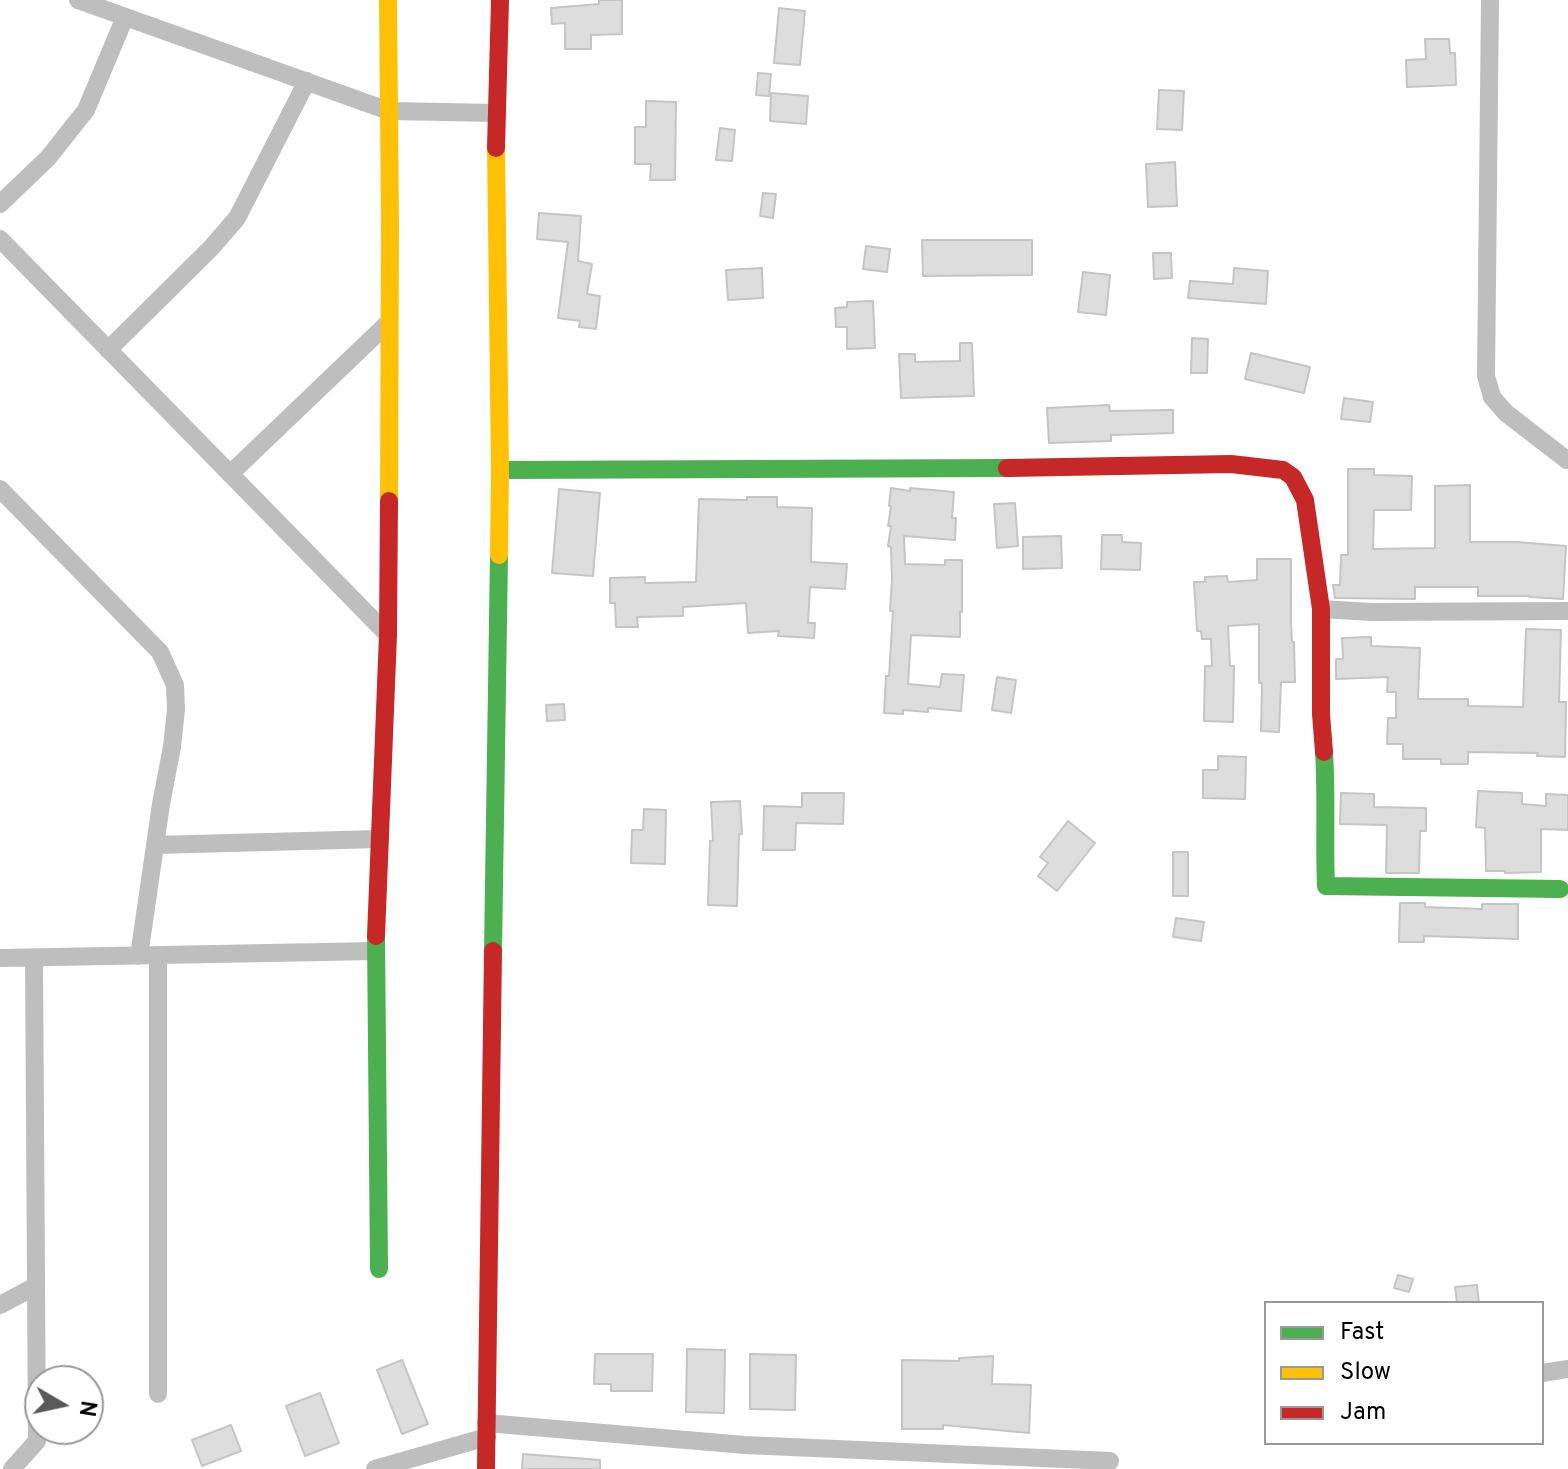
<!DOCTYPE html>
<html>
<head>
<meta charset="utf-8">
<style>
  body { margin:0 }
  #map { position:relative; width:1568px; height:1469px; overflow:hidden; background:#fff; font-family:Overpass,sans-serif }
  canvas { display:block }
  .legend { position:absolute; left:1264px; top:1301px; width:280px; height:144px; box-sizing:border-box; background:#fff; border:2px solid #999; margin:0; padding:10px 14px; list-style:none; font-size:24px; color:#000 }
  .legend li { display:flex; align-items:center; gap:16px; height:40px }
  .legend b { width:40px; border:2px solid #999 }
  .north { position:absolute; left:24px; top:1365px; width:80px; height:80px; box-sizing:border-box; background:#fff; border:2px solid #999; border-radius:50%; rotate:99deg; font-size:22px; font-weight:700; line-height:32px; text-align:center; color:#000 }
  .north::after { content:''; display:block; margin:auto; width:28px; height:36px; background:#595959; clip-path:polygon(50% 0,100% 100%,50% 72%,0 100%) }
</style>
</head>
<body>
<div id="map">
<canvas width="1568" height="1469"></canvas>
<ul class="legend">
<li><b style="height:10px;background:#4caf50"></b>Fast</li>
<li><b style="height:10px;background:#ffc107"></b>Slow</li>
<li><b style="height:10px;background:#c62828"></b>Jam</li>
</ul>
<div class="north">N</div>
</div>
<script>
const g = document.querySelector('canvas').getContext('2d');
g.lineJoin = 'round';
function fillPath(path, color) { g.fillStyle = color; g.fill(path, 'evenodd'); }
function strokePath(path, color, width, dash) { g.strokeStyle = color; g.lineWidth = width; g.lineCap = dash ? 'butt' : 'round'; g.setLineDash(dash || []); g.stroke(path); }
const building = new Path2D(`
  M599 0H622V34L591 35V49H565V23L552 24 551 8 599 4Z
  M779 8 805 11 800 65 774 63Z
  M1425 39H1449L1450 53H1455L1456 85 1407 87 1406 60 1426 59Z
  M758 73 771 74 769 96 756 95Z
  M1159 90 1184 91 1182 130 1157 129Z
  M771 93 808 96 806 124 770 121Z
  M646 101 676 102 675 180H650L651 164H635V127H646Z
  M720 128 735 130 732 161 716 160Z
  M1175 162 1177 206 1148 207 1146 164Z
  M763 193 776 194 773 218 760 216Z
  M539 213 581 216 578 261 592 264 587 294 600 296 596 329 579 327 580 321 558 318 568 242 537 239Z
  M922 240H1032V275L923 276Z
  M866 246 890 249 887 272 863 269Z
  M1153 253H1171L1172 278 1154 279Z
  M762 268 763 298 728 300 726 270Z
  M1234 268 1268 271 1266 304 1188 298 1190 281 1233 284Z
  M1083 272 1110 275 1106 315 1078 312Z
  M873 301 875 348 847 349V327H836L835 308 847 307V302Z
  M1192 338 1208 339 1207 373H1191Z
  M960 343H972L974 396 901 398 899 354H915V362L960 361Z
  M1251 353 1310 367 1304 393 1245 379Z
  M1344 398 1373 402 1370 422 1341 419Z
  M1109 405 1110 411 1173 410V433L1111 435V441L1049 443 1047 408Z
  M1348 469H1374V475L1412 476 1411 510H1374L1373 549 1435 548V486L1470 485V542H1517L1566 546 1563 599 1530 597V596H1478V587H1415V599L1335 598 1333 585H1340L1341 555H1348Z
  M891 488 910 491V488L954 492 952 518H956L955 540 904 536 905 564 945 565V560H962V612H960V637L911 635 908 684 940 687 942 674 964 675 961 711 928 708V712L903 710V714L884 713 886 676H889L893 611H890L892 579 891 547 888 546 891 526H888L891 506H889Z
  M559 489 600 493 593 576 552 573Z
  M747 497H777V507L812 508 811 562 847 564 845 589 810 587 808 623H815L814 638 778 636 779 631 748 633 746 603 683 607V616L637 617 638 627H616L615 603H610V578L645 577V583L696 582 699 499 747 500Z
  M1015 503 1018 546 997 548 994 504Z
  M1102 535H1122V542L1141 543 1140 570 1101 569Z
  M1061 536 1062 568 1023 569V537Z
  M1257 559H1291V622L1292 642H1294L1295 682H1281L1279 732 1261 731 1262 683H1259V624L1228 626 1230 666H1234L1233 722 1204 721 1205 666H1212L1211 639H1202L1201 631H1197L1194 582H1205V577L1227 576 1228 582 1257 580Z
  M1526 629 1561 630 1559 702H1566L1565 757 1537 756 1538 753 1468 752V764H1441V759H1403V744H1387L1388 718H1396V692H1387L1388 677 1336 679V659H1343L1342 638 1371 637V646L1420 648 1418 699H1468V706L1523 707Z
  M997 677 1016 680 1011 713 992 710Z
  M564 704 565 720 547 721 546 705Z
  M1218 756 1246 757 1245 799 1203 798V770H1218Z
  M1478 791 1522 793V804L1546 806V794L1568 795V830L1541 829V872L1505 873V871H1486L1485 828 1476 827Z
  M802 793H844L843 824 796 823 795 850H763L764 806 802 807Z
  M1341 793 1374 794V807L1426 808V831H1420L1419 873H1386L1387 825 1340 824Z
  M740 801 742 834H739L737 906 708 905 710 841H713L711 802Z
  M644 809 666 810 665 864 631 863 632 830H643Z
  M1068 821 1095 843 1057 891 1038 876 1048 863 1040 857Z
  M1173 852H1188V896H1173Z
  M1400 903H1425V907L1482 909V904H1518V939L1424 936V942H1399Z
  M1176 918 1204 922 1201 941 1173 937Z
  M1398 1275 1413 1279 1409 1292 1394 1288Z
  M1477 1285 1479 1303H1457L1455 1287Z
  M687 1349 725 1350 724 1413 686 1412Z
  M595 1354H653L652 1391H611V1384H594Z
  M750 1354 796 1355 795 1410 750 1409Z
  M993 1356 992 1384 1031 1385 1029 1433 943 1425V1429H902V1360L959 1361V1358Z
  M402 1360 428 1424 402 1434 377 1370Z
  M320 1393 339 1443 305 1456 286 1406Z
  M231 1425 241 1451 202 1466 192 1440Z
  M523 1454 600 1460V1469H522Z`);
fillPath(building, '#ddd');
strokePath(building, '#c5c5c5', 2);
strokePath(new Path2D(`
  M78 0 389 111 496 113
  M1490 0 1486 376 1492 397 1506 413 1567 460
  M0 204 48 158 86 110 125 17
  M0 239 388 635
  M108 350 211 248 237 218 307 81
  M230 474 389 322
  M0 489 160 652 175 685 176 709 172 747 161 804 139 956
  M1321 609 1371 612 1568 611
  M155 845 379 839
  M158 955V1394
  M0 958 376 951
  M0 1305 36 1286
  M1542 1373 1568 1369
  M486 1423 745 1445 1110 1461
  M12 1469 37 1441 34 958
  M375 1469 487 1437`), '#bebebe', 18);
strokePath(new Path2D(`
  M500 470 1007 468
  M1324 752C1327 797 1324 841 1326 886L1560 889
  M376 936 379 1269
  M493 951 499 555`), '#4caf50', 18);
strokePath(new Path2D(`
  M388 0 390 223 389 501
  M496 148 500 470 499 555`), '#ffc107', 18);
strokePath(new Path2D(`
  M496 148 500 0
  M1007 468 1231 464 1283 470 1293 477 1305 500 1321 609V714L1324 752
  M376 936 388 635 389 501
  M486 1469 493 951`), '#c62828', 18);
</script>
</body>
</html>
